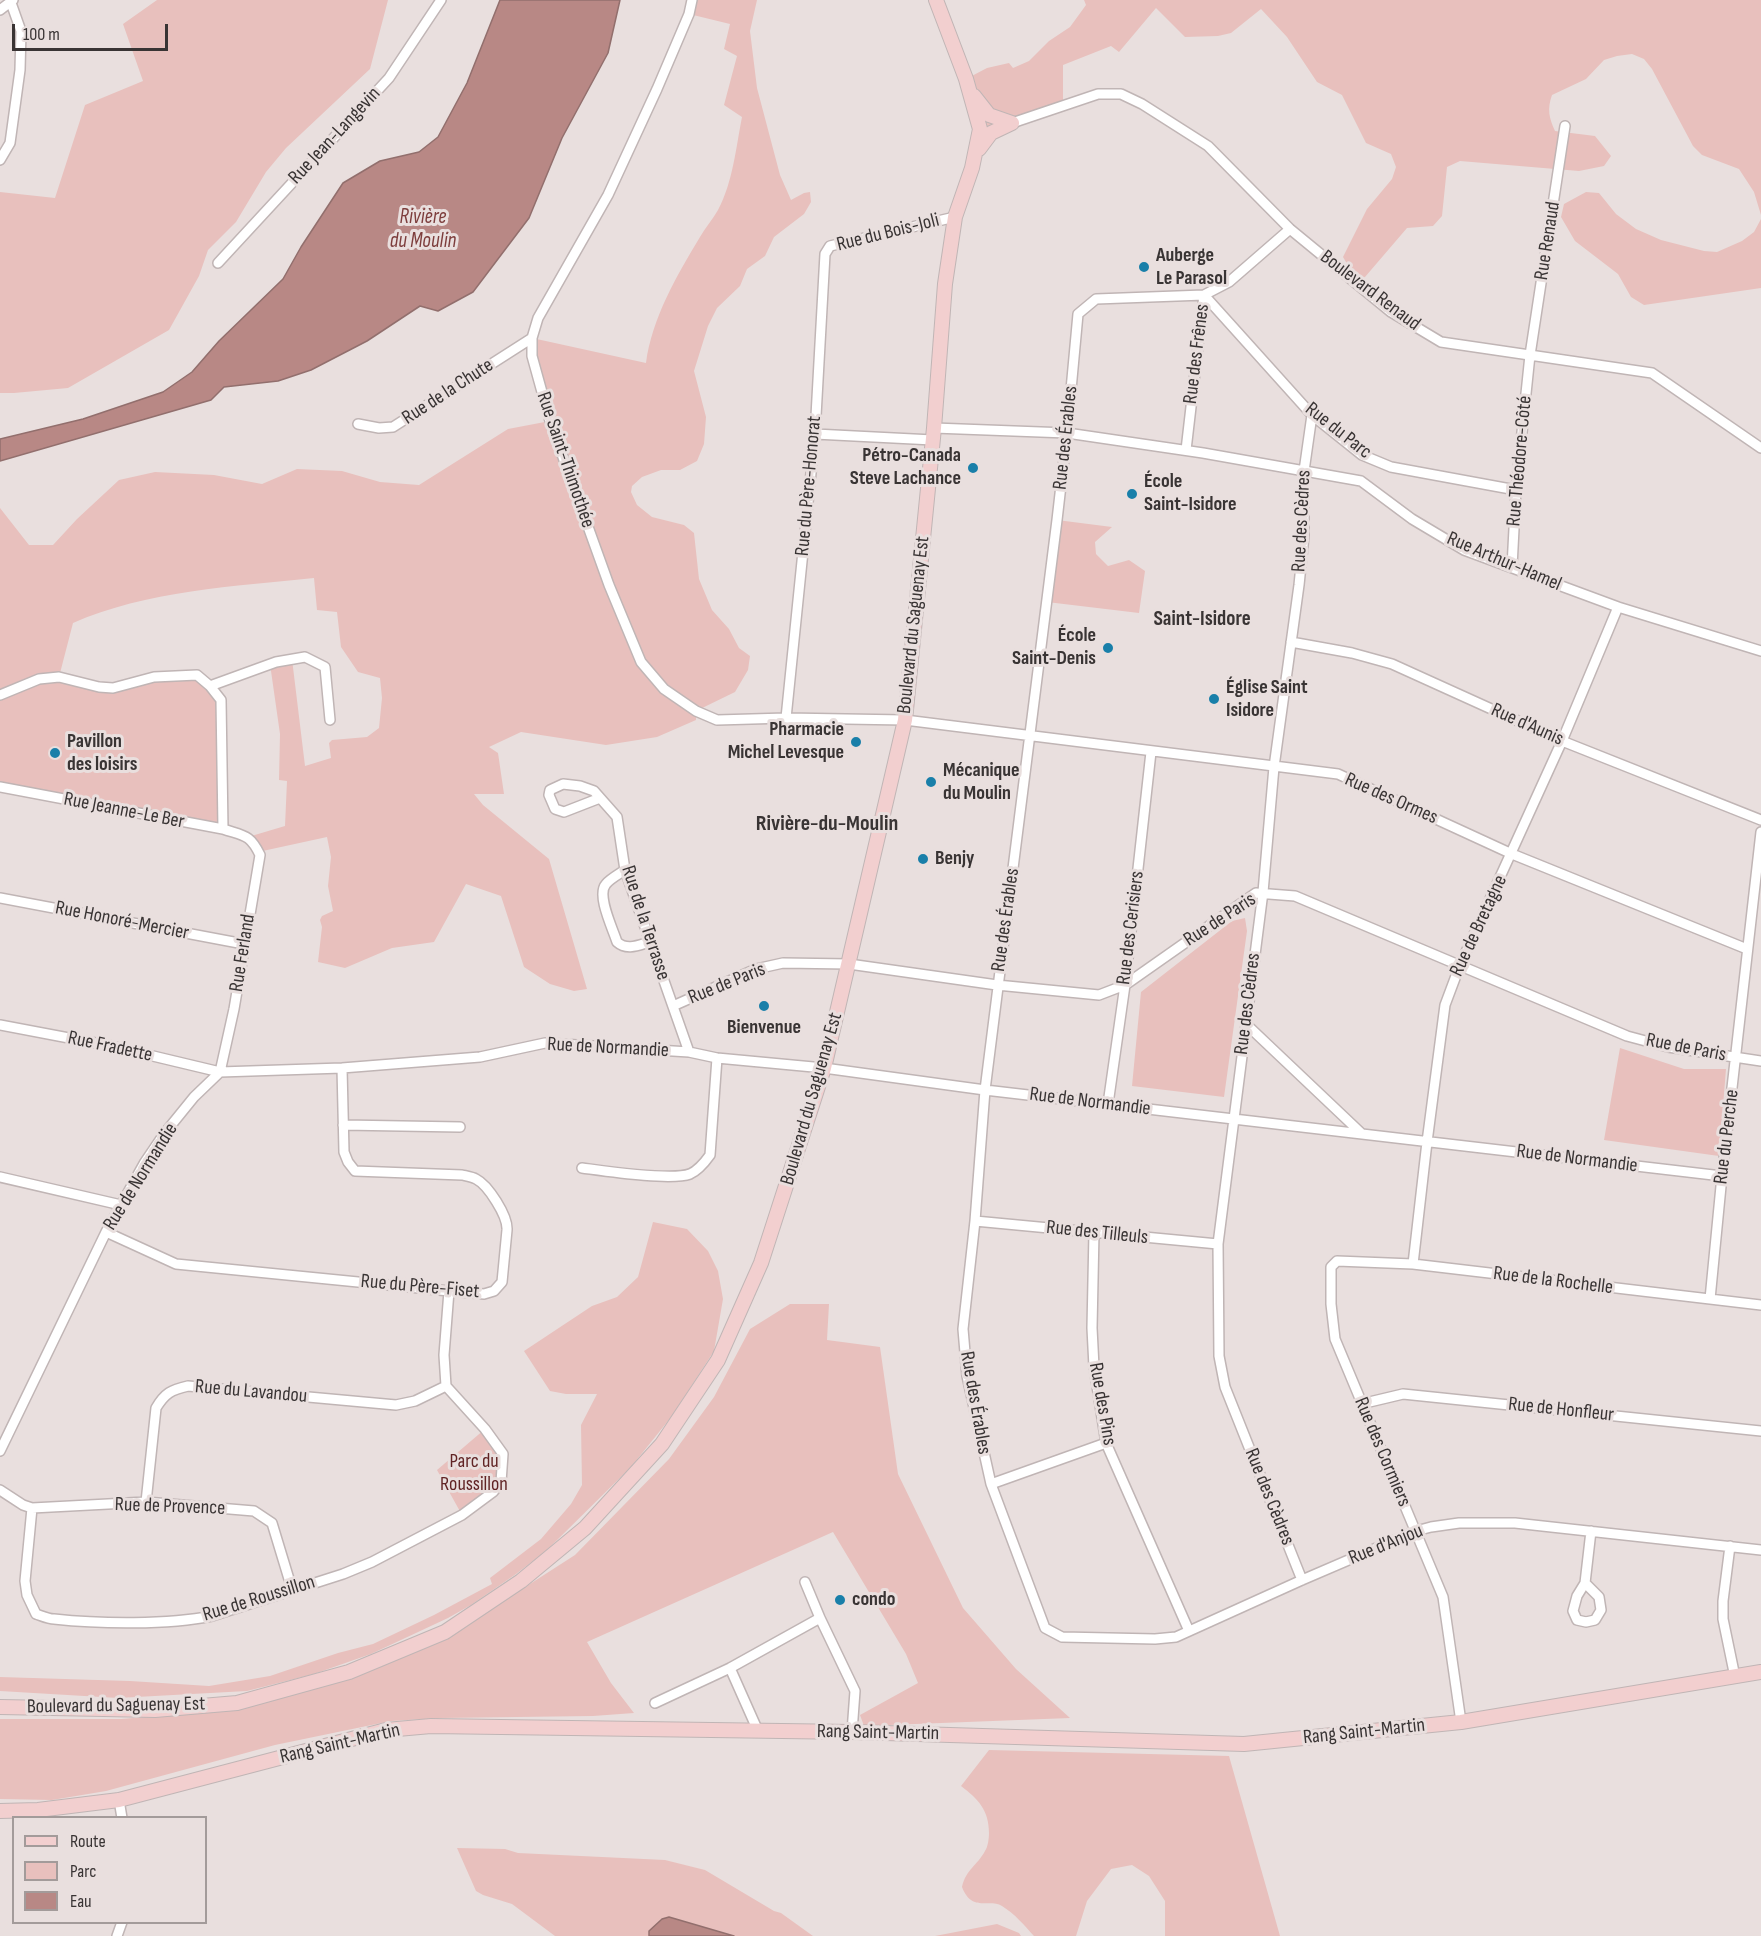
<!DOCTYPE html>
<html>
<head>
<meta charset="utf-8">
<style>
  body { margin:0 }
  #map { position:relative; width:1761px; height:1936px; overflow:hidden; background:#e9dfde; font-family:"Sofia Sans Condensed",sans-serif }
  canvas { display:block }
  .legend { position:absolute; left:12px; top:1816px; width:195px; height:108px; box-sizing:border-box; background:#e9dfde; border:2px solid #a39b9a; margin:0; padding:8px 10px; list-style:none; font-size:18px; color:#393434 }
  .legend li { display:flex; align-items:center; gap:12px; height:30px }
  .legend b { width:30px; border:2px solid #a39b9a }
  .scale { position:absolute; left:12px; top:24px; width:156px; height:27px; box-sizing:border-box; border:3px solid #393434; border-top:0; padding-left:8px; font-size:18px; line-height:21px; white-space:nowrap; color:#393434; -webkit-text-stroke:4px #e9dfde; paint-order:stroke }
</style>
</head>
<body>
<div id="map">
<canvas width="1761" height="1936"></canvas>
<ul class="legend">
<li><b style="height:8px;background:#f2cfcf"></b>Route</li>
<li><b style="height:16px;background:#e8c0bd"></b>Parc</li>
<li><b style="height:16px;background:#b88885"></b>Eau</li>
</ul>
<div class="scale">100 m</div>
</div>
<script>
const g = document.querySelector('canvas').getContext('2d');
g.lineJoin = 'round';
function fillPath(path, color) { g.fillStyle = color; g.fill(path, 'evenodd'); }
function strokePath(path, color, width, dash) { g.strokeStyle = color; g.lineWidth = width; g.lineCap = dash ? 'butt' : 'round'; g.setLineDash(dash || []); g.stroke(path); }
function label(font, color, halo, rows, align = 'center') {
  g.font = font + ' "Sofia Sans Condensed",sans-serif'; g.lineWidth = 6; g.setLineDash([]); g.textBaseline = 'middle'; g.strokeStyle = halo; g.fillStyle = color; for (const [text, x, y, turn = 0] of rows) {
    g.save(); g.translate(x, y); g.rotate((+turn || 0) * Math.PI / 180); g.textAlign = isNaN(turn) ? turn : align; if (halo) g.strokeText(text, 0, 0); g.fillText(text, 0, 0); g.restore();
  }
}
fillPath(new Path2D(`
  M157 0H388L370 69 286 148 266 172 236 222 208 250 199 276 169 330 68 388 14 393H0V192L55 198 85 105 143 81 123 24Z
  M692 0H757L750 31 757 88 780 175 791 200 804 193 810 192 811 202 804 214 774 237 765 256 747 269 740 286 717 308 708 326 694 371 706 417 704 444 697 461 680 470H661L642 477 632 486 631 492 637 505 652 517 684 525 694 533 699 579 712 610 729 629 739 648 750 656 748 670 735 692 696 711V720L657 737 606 745 521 732 489 747 498 753 504 794H474L483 805 549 859 587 989 574 991 550 984 524 967 501 896 466 884 434 942 392 948 345 968 318 962 322 927 320 920 322 916 333 911 328 886 331 857 327 837 258 852 248 837 285 826 287 781 279 780 280 734 270 664 292 659 305 766 331 758 329 743 332 740 367 737 379 728 382 698 380 678 358 672 341 647 337 612 317 610 314 578C236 586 145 591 73 623L59 677 99 687 124 686 197 675 221 700 223 829 0 787V508L29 545H53L77 519 119 480 155 472 214 475 262 484 297 469 342 471 380 482 419 485 508 429 550 421 532 338 646 363C652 318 677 275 700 237 705 228 713 219 718 210 733 182 736 147 742 117L724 105 737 56 724 49 730 24 689 14Z
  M1084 0H1761V215L1754 192 1739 169 1702 155 1693 146 1652 69 1644 59 1632 54 1617 56 1604 60 1586 79 1552 95C1547 109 1549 118 1555 131L1595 136 1611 156 1604 166 1579 171 1460 161 1447 167 1442 216 1433 226 1407 228 1359 284 1343 257 1367 209 1392 179 1396 167 1391 154 1366 143 1342 95 1317 82 1287 37 1261 9 1231 33 1218 36 1185 37 1156 8 1119 52 1111 46 1063 65V105L1012 123 980 129 966 79 987 68 1009 63 1013 68 1029 61 1049 41 1070 27 1086 5Z
  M1586 192 1599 193 1616 214 1636 229 1661 240 1704 251 1717 252 1742 241 1754 232 1761 219V288L1644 305 1631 297 1618 274 1575 241 1561 217 1564 204Z
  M1057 520 1112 527 1095 542 1096 554 1108 566 1129 560 1145 571 1139 613 1047 602Z
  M1245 918 1247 931 1224 1097 1132 1086 1141 992 1232 921Z
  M1620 1048 1684 1069H1726L1719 1156 1604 1140Z
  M653 1222 687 1229 708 1251 718 1271 723 1299 714 1351 672 1416 631 1467 546 1551 516 1574 471 1605 448 1618 371 1654 314 1674 247 1691 118 1698 0 1691V1677L130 1681 209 1686 270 1676 338 1653 373 1644 434 1615 492 1584 490 1578 541 1539 571 1504 582 1485 581 1425 597 1394H566L550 1391 524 1351 592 1306 617 1297 638 1277Z
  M790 1304H829L827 1340 880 1347 898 1474 963 1608 1016 1669 1070 1718 864 1726 860 1715 918 1683 906 1654 833 1532 587 1642 611 1683 634 1713 593 1716 441 1718 391 1721 275 1745 106 1791 52 1800 0 1799V1719H121L208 1712 342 1680 404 1657 463 1627 575 1555 669 1459 714 1397 750 1329Z
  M485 1429 503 1454 501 1482 462 1515 437 1470Z
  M989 1750 1229 1756 1280 1936H1165V1901L1149 1876 1132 1865 1111 1869 1087 1901 1076 1936H1034C1024 1925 1015 1914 1002 1906 989 1898 972 1913 962 1887 966 1869 977 1866 985 1851 988 1847 989 1838 989 1833 989 1810 978 1799 961 1786Z
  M457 1848 505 1849 518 1853 665 1860 705 1870 774 1911 781 1913 813 1936H734L669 1917 661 1919 650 1931 649 1936H555L512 1904 483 1895 476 1891Z
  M997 1924 1019 1933 1021 1936H935Z`), '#e8c0bd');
const water = new Path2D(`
  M500 0H620L608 53 562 138 529 218 473 292 438 311 420 306 367 341 311 370 278 381 224 387 211 400 0 461V439L83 419 163 392 192 372 219 341 283 279 301 247 343 183 380 161 419 152 438 137 467 83Z
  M669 1917 734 1936H649V1931L662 1919Z`);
fillPath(water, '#b88885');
strokePath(water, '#926f6d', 1.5);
const street = new Path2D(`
  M692 0 689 14 657 89 608 195 538 318 532 338V356L550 421 609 585 641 662 664 689 696 711 717 720 786 718 905 720 1338 774 1512 854 1747 949
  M0 10 13 0
  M1012 123 1098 94H1121L1142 104 1208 146 1290 229 1391 312 1441 342 1652 373 1761 448
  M0 160 10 143 20 70 21 31 10 0
  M218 263 389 78 441 0
  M358 424 379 428 393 427 532 338
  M934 428 1067 433 1203 453 1361 481 1412 519 1464 550 1618 607 1761 651
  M815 434 933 440
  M1186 450 1204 295 1229 282 1290 229
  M1516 490 1391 467 1362 455 1312 415 1204 295 1096 299 1078 314 1067 433 1057 520 985 1090 975 1221 963 1329 967 1376 991 1484 1045 1628 1062 1637 1155 1639 1176 1637 1302 1580 1416 1531 1431 1527 1459 1523H1515L1761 1550
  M1512 567 1516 490 1530 355 1565 126
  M1291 642 1352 653 1392 664 1562 741 1761 820
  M210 686 276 662 305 657 325 667 330 720
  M0 695 39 679 59 677 99 687 113 688 154 677 197 675 210 686 221 700 223 829
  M786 718 815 434 825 254 830 246 955 217
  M0 787 223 829C244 836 250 834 260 855L234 1009 220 1072
  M600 798 564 812 555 809 549 795 550 790 563 784 580 786 594 791 617 817 625 870 689 1052
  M625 870C619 874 610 879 606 884 596 895 613 929 617 942 627 951 639 945 650 942
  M0 898 244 944
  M673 1006 756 969 783 963 849 964 997 985 1099 995 1125 985 1256 893 1295 896 1627 1036 1668 1047 1761 1061
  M1246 1024 1361 1133
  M0 1025 111 1046 220 1072 342 1068 480 1057 545 1043 689 1052 717 1058 824 1068 985 1090 1722 1176
  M1108 1104 1125 985 1151 752
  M343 1125 460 1127
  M582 1168C605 1171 671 1181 690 1174 699 1170 705 1162 710 1155L717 1058
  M0 1177 121 1205
  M975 1221 1218 1244
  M106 1232 176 1264 449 1291 484 1294 494 1291 502 1282 507 1230C508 1216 488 1185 476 1179 472 1177 466 1176 462 1175L355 1171 348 1162 344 1152 342 1068
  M1094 1232 1092 1328 1094 1367 1106 1443 1189 1631
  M1413 1264 1427 1142 1445 1005 1460 965 1562 741 1618 607
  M1710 1299 1722 1176 1761 832
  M1361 1404 1403 1394 1761 1431
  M0 1451 106 1232 145 1162 164 1134 194 1097 220 1072
  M991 1484 1106 1443
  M0 1490 23 1505 32 1508 146 1502 254 1511 272 1523 292 1589
  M146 1502 156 1408C165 1393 171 1390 188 1386L396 1405 415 1401 446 1386
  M32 1508 25 1581 27 1595 36 1614C42 1616 48 1619 54 1619 100 1624 168 1625 212 1616L343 1574 372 1562 462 1515 493 1492 501 1482 503 1454 485 1429 446 1386 444 1355 449 1291
  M1730 1546 1723 1601V1619L1735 1677
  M1302 1580 1225 1387 1219 1356 1218 1244 1263 892 1274 767 1299 585 1304 536V471L1312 415
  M805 1582 820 1618 855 1691 852 1732
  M1585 1583 1599 1597 1601 1610 1595 1620 1586 1622 1577 1620 1573 1611 1577 1596 1585 1583 1591 1531
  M730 1668 758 1731
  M655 1703 730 1668 820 1618
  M1461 1722 1443 1597 1335 1339 1331 1304V1267L1337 1261 1413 1264 1761 1305
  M119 1800 122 1818
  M117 1936 122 1922`);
const secondary = new Path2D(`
  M974 96 989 115 1012 123
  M979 149 991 133 1012 123
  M0 1707 155 1710 237 1703 349 1672 445 1632 521 1581 585 1528 662 1444 718 1360 761 1263 824 1068 905 720 934 428 945 284 955 217 972 168 980 129 966 79 936 0
  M0 1811 38 1810 119 1800 386 1730 431 1726 852 1732 1244 1744 1461 1722 1761 1672`);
strokePath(street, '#c0b5b5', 12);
strokePath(secondary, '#c0b5b5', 16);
strokePath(street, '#fff', 9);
strokePath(secondary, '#f2cfcf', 14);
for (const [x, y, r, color] of [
  [1144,267,6,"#197fa9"],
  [973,468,6,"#197fa9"],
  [1132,494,6,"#197fa9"],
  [1108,648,6,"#197fa9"],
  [1214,699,6,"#197fa9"],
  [856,742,6,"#197fa9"],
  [55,753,6,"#197fa9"],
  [931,782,6,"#197fa9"],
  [923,859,6,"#197fa9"],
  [764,1006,6,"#197fa9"],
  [840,1600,6,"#197fa9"]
]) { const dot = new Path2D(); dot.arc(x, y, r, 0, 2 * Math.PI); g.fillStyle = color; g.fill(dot); strokePath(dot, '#e9dfde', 2); }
label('20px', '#393434', '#e9dfde', [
  ["Rue Jean-Langevin",335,136,-47],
  ["Rue du Bois-Joli",888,233,-14],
  ["Rue Renaud",1548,241,-81],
  ["Boulevard Renaud",1370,291,37],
  ["Rue des Frênes",1197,354,-83],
  ["Rue de la Chute",448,392,-33],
  ["Rue du Parc",1338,431,38],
  ["Rue des Érables",1066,438,-84],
  ["Rue Saint-Thimothée",565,460,71],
  ["Rue Théodore-Côté",1520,461,-85],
  ["Rue du Père-Honorat",809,486,-85],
  ["Rue des Cèdres",1302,521,-87],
  ["Rue Arthur-Hamel",1504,562,23],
  ["Boulevard du Saguenay Est",914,625,-84],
  ["Rue d'Aunis",1527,725,24],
  ["Rue des Ormes",1391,799,24],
  ["Rue Jeanne-Le Ber",124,811,11],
  ["Rue des Érables",1006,920,-82],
  ["Rue de Paris",1220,920,-33],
  ["Rue Honoré-Mercier",122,921,11],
  ["Rue de la Terrasse",645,923,72],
  ["Rue de Bretagne",1479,926,-65],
  ["Rue des Cerisiers",1131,928,-83],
  ["Rue Ferland",243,953,-81],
  ["Rue de Paris",727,984,-22],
  ["Rue des Cèdres",1248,1004,-83],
  ["Rue Fradette",110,1047,12],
  ["Rue de Normandie",608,1048,3],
  ["Rue de Paris",1686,1048,11],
  ["Boulevard du Saguenay Est",812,1099,-74],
  ["Rue de Normandie",1090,1102,7],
  ["Rue du Perche",1727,1137,-83],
  ["Rue de Normandie",1577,1159,7],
  ["Rue de Normandie",141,1177,-58],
  ["Rue des Tilleuls",1097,1233,6],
  ["Rue de la Rochelle",1553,1281,7],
  ["Rue du Père-Fiset",420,1287,5],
  ["Rue du Lavandou",251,1392,5],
  ["Rue des Érables",975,1403,80],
  ["Rue des Pins",1102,1404,80],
  ["Rue de Honfleur",1561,1410,6],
  ["Rue des Cormiers",1382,1452,67],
  ["Rue des Cèdres",1269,1497,68],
  ["Rue de Provence",170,1507,2],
  ["Rue d'Anjou",1386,1545,-22],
  ["Rue de Roussillon",259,1599,-17],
  ["Boulevard du Saguenay Est",116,1706,-1],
  ["Rang Saint-Martin",1364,1732,-6],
  ["Rang Saint-Martin",878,1733,1],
  ["Rang Saint-Martin",340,1744,-13]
]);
label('bold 20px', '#393434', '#e9dfde', [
  ["Auberge",1156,256],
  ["Le Parasol",1156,279],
  ["Pétro-Canada",961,456,"right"],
  ["Steve Lachance",961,479,"right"],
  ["École",1144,482],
  ["Saint-Isidore",1144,505],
  ["École",1096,636,"right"],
  ["Saint-Denis",1096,659,"right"],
  ["Église Saint",1226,688],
  ["Isidore",1226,711],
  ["Pharmacie",844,730,"right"],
  ["Michel Levesque",844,753,"right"],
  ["Pavillon",67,742],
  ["des loisirs",67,765],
  ["Mécanique",943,771],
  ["du Moulin",943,794],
  ["Benjy",935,859],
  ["Bienvenue",764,1028,"center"],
  ["condo",852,1600]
], 'left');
label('20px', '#612425', '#e9dfde', [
  ["Parc du",474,1462],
  ["Roussillon",474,1485]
]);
label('italic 21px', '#7d3d3c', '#e9dfde', [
  ["Rivière",423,218],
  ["du Moulin",423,242]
]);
label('bold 21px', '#393434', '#e9dfde', [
  ["Saint-Isidore",1202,620]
]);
label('bold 22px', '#393434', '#e9dfde', [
  ["Rivière-du-Moulin",827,824]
]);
</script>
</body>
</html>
